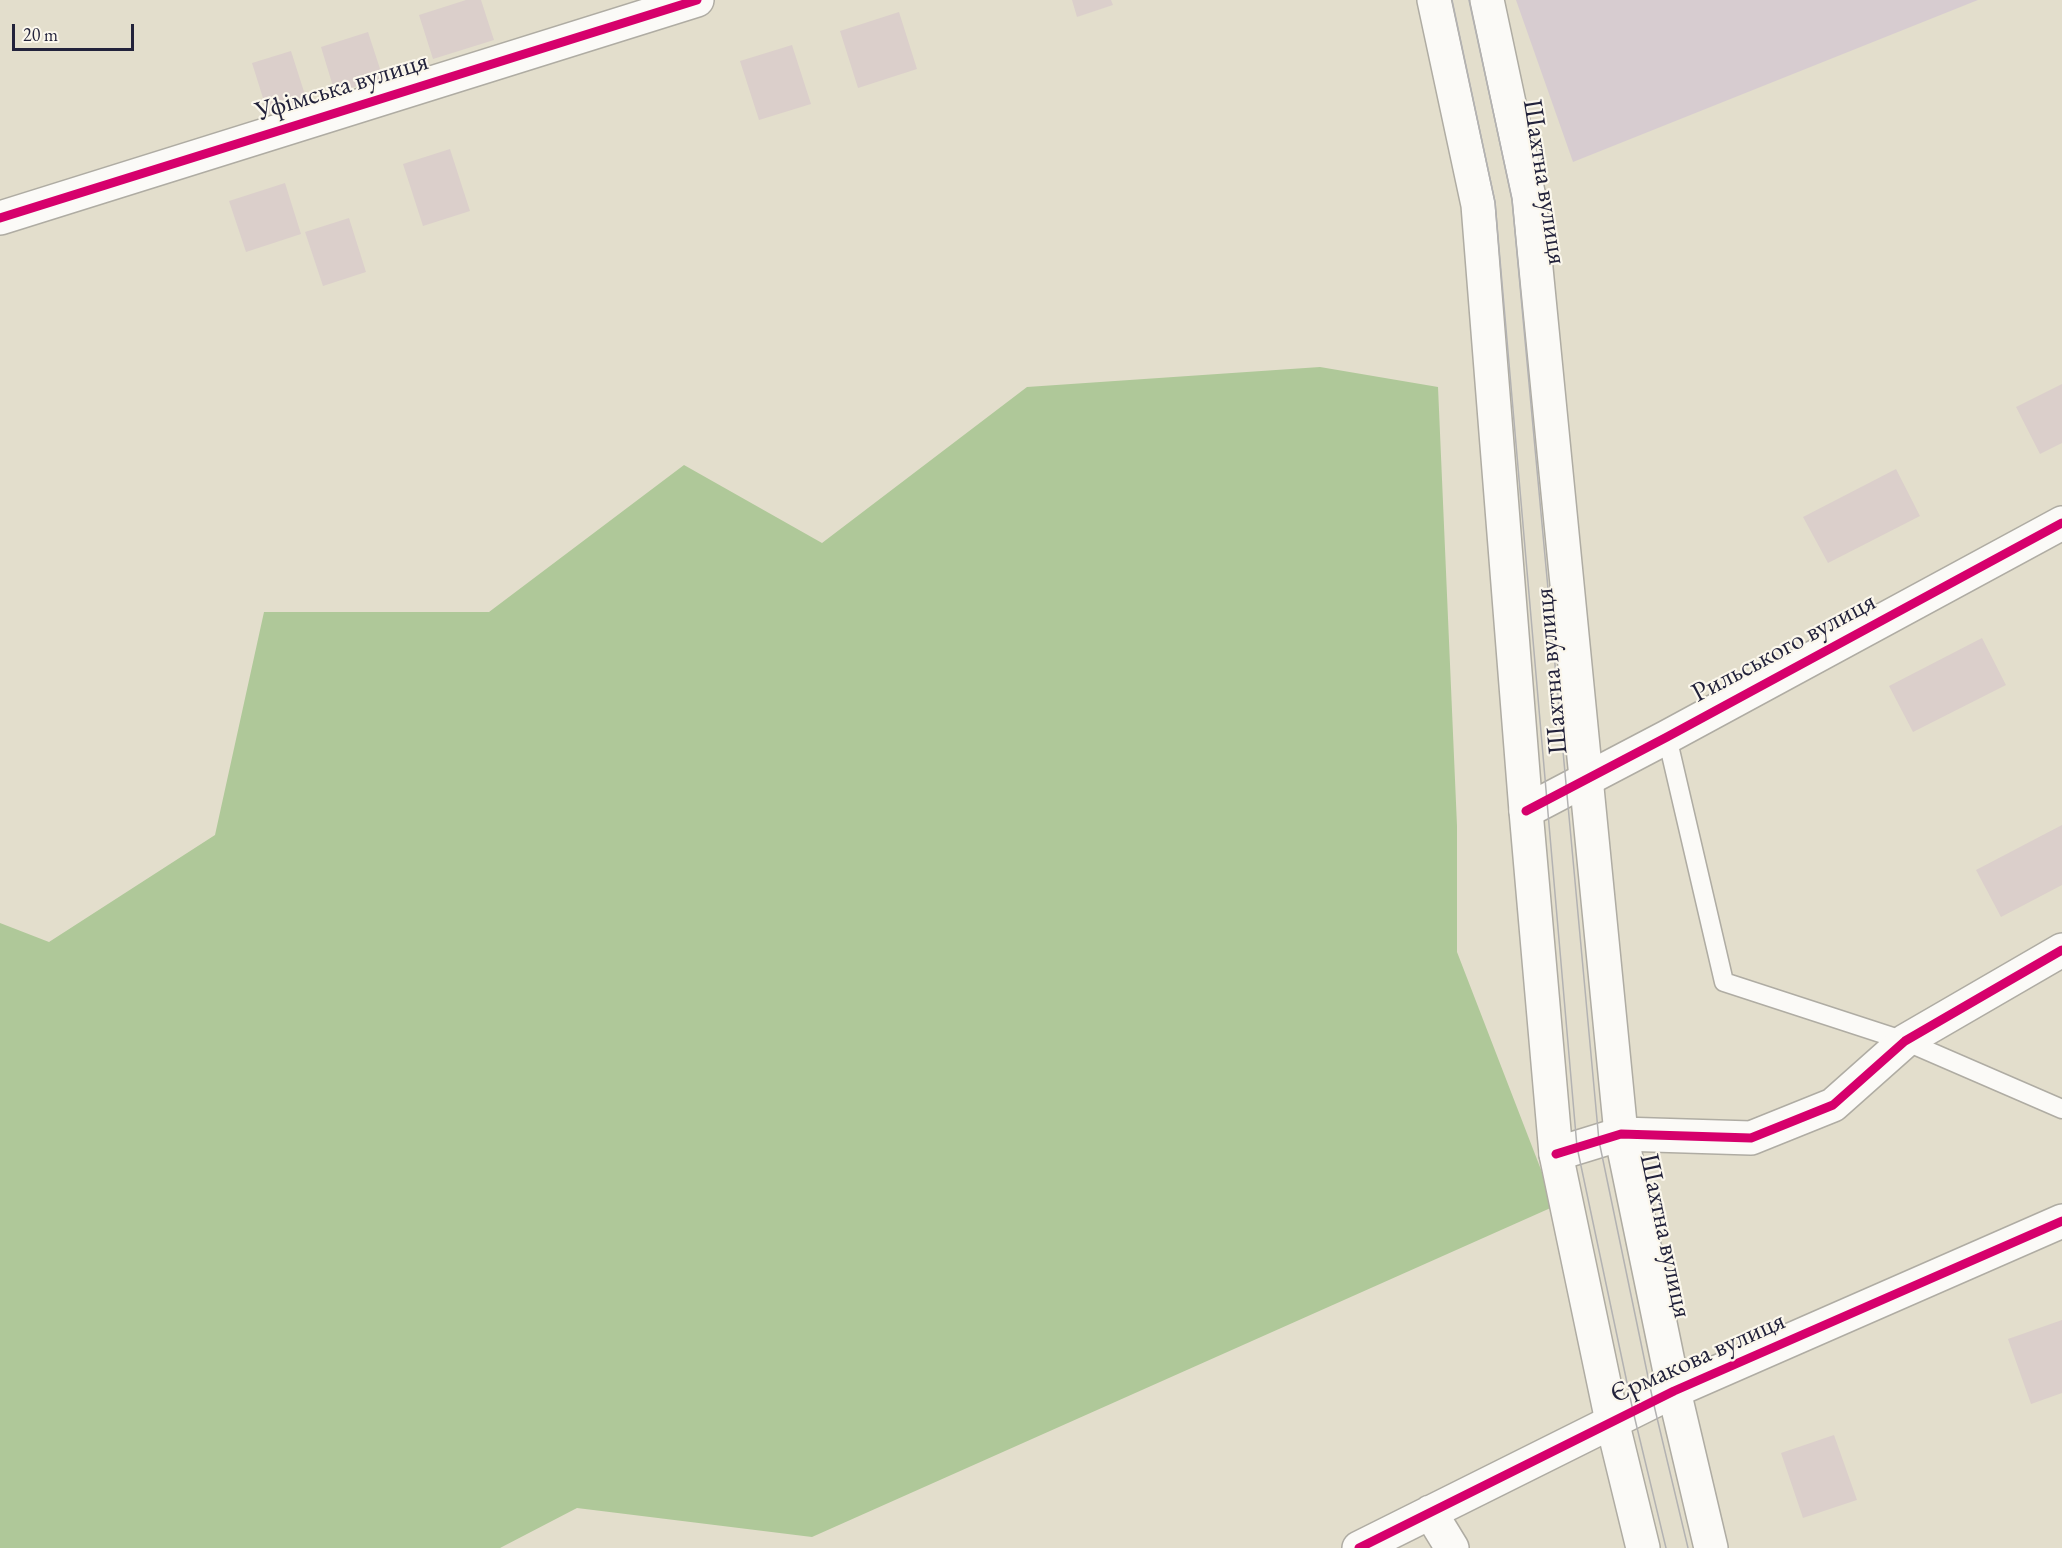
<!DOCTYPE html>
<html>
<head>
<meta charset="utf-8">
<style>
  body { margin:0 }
  #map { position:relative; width:2062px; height:1548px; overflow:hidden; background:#e3decc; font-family:"EB Garamond",serif }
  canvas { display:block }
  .scale { position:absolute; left:12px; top:24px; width:122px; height:27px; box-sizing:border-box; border:3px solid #22223b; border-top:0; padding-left:8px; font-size:18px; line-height:21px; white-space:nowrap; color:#22223b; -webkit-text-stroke:4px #fbf7ec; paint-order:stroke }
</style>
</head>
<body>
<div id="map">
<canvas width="2062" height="1548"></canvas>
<div class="scale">20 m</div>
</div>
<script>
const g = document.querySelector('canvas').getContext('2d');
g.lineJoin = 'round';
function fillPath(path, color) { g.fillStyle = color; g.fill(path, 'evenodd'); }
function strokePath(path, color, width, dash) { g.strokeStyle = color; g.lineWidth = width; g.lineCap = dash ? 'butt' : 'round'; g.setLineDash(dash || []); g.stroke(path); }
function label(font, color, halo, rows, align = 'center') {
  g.font = font + ' "EB Garamond",serif'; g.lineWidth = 4.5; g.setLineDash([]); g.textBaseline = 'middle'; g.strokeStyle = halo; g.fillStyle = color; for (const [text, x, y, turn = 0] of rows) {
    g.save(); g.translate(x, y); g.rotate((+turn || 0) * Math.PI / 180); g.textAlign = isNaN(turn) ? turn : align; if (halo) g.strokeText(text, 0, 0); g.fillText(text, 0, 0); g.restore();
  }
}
fillPath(new Path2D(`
  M1516 0H1978L1573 162Z`), '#d7ccd0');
fillPath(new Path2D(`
  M1320 367 1438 387 1457 826V952L1555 1206 812 1537 577 1508 500 1548H0V923L49 942 215 835 264 612H489L684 465 822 543 1027 387Z`), '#afc899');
fillPath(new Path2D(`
  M466 0H481L494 40 433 59 419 15Z
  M1072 0H1111L1113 5 1077 17Z
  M899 12 917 69 858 88 840 31Z
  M368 32 383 78 335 93 321 47Z
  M792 45 811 104 759 120 740 61Z
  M291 51 307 101 268 114 252 63Z
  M450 149 470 211 423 226 403 164Z
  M285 183 301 234 246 252 229 201Z
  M349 218 366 272 323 286 305 232Z
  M2062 384V443L2040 454 2016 407Z
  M1896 469 1920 516 1828 563 1803 517Z
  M1982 638 2006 685 1913 732 1889 686Z
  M2062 825V885L2001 917 1976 870Z
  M2062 1320V1393L2031 1404 2008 1339Z
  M1834 1435 1857 1500 1803 1518 1781 1453Z`), '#dbcfcb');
const service = new Path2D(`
  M1667 737 1724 982 1905 1041 2062 1109`);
const minor = new Path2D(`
  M0 218 697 0
  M1526 811 1667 737 2062 523
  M1556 1154 1621 1134 1751 1138 1833 1105 1905 1041 2062 950
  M1430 1512 1452 1548
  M1359 1548 1674 1391 2062 1221`);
const secondary = new Path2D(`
  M1434 0 1478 205 1526 811 1556 1154 1612 1421 1643 1548
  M1487 0 1529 197 1621 1134 1674 1391 1711 1548`);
strokePath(service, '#afaca3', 21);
strokePath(minor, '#afaca3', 36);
strokePath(secondary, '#afaca3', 36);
strokePath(service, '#fbfaf7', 18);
strokePath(minor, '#fbfaf7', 33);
strokePath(secondary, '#fbfaf7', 33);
strokePath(new Path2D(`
  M1452 0 1495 202 1577 1147 1633 1411 1666 1548
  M1469 0 1512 199 1599 1141 1653 1401 1688 1548`), '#b3b2b2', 1.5);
strokePath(new Path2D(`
  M0 218 697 0
  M1526 811 1667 737 2062 523
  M1556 1154 1621 1134 1751 1138 1833 1105 1905 1041 2062 950
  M1359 1548 1674 1391 2062 1221`), '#d6006c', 9);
label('27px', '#22223b', '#fbf7ec', [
  ["Уфімська вулиця",342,87,-17],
  ["Шахтна вулиця",1544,182,81],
  ["Рильського вулиця",1784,648,-28],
  ["Шахтна вулиця",1552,671,-95],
  ["Шахтна вулиця",1665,1236,78],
  ["Єрмакова вулиця",1698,1358,-24]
]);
</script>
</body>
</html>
